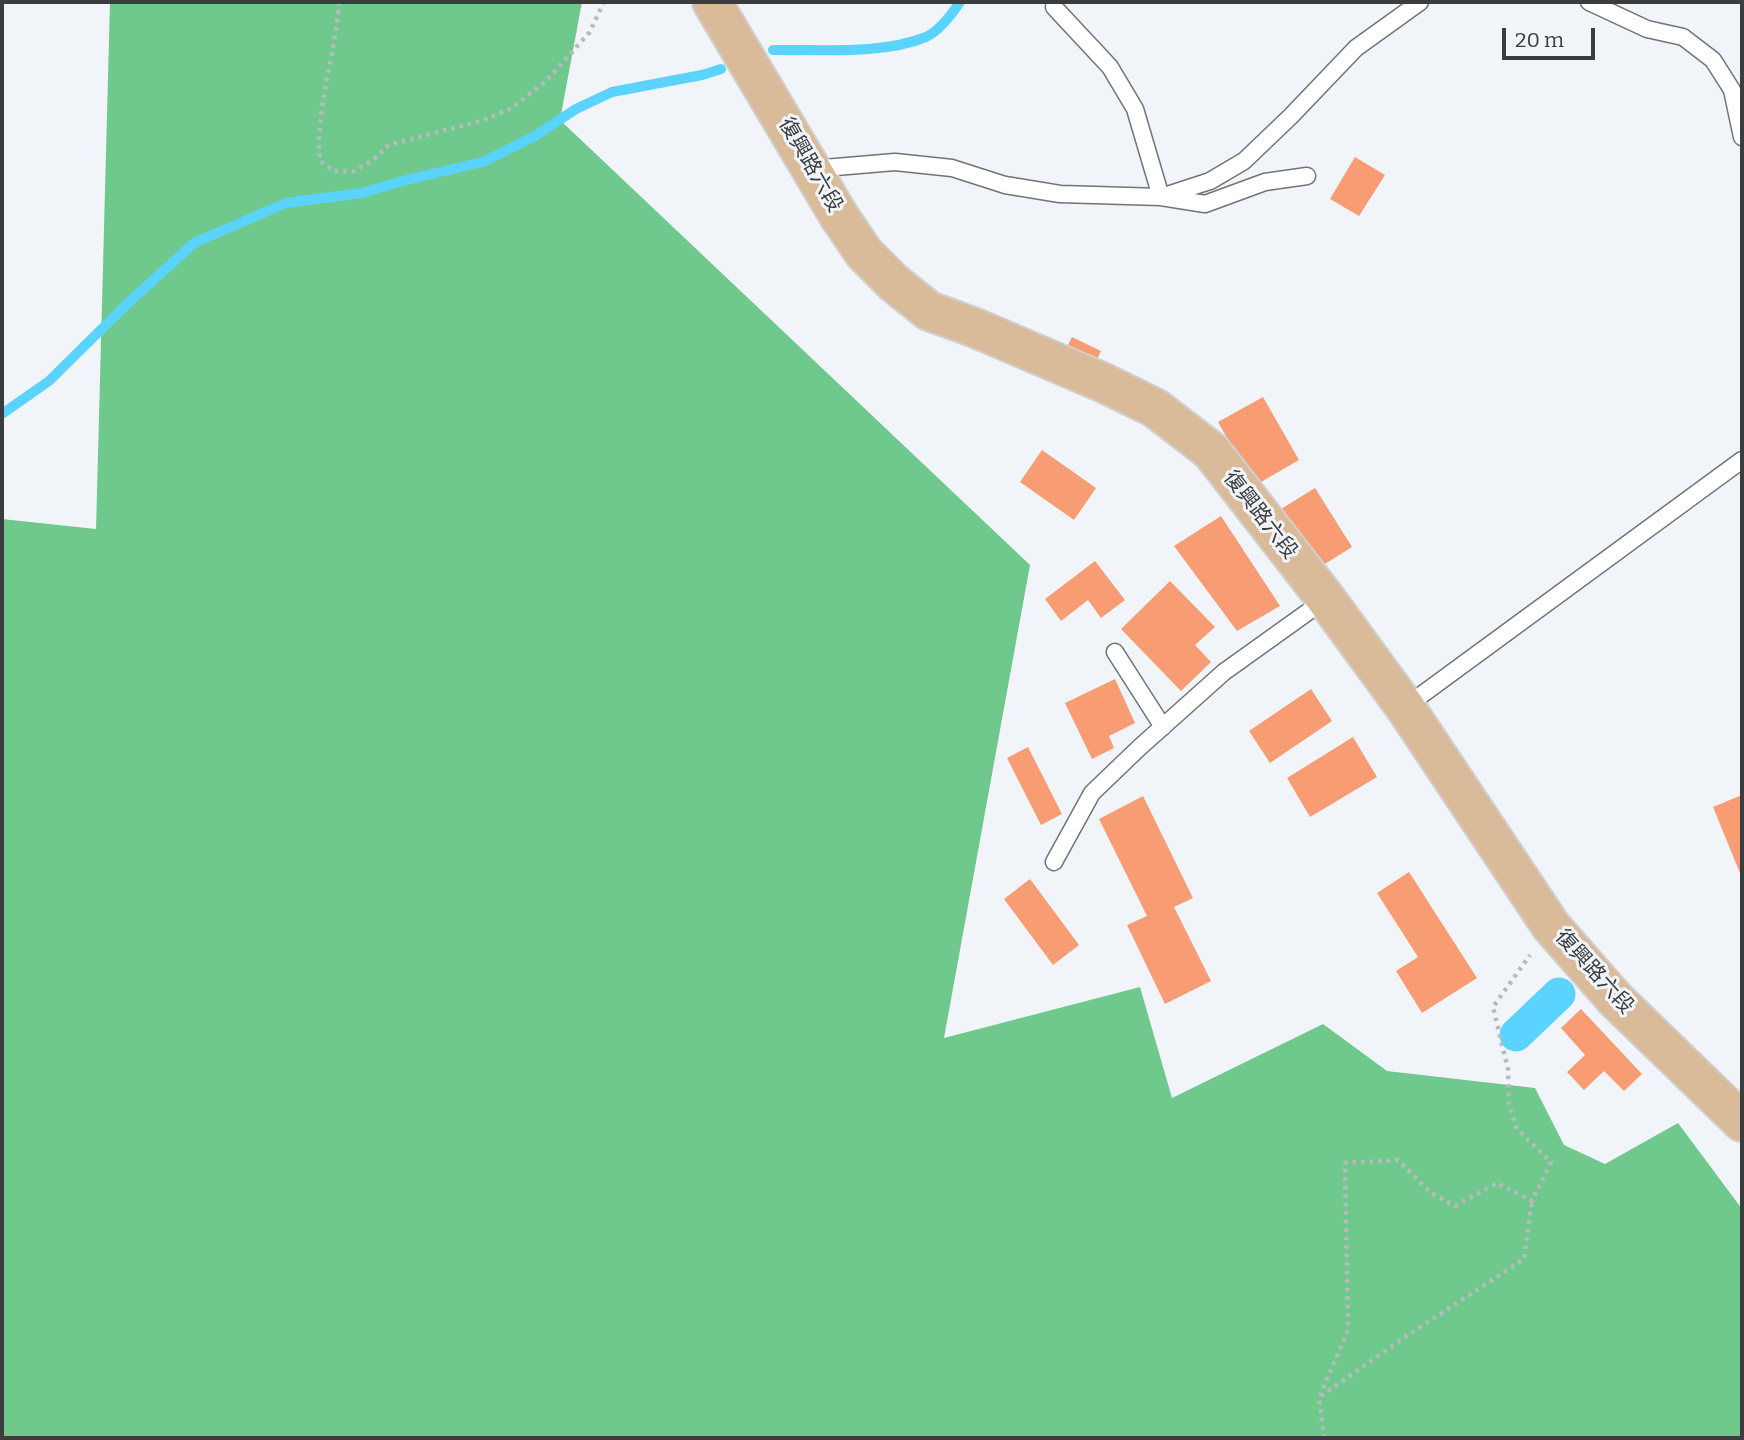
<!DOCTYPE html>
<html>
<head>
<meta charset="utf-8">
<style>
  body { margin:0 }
  #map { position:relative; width:1744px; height:1440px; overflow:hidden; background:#f1f5fa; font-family:Bitter,serif }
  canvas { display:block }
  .frame { position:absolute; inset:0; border:4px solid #3a3c3e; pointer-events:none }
  .scale { position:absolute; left:1502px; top:28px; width:93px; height:32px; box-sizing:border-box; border:4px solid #3a3c3e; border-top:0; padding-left:9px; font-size:21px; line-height:24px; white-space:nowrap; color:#3a3c3e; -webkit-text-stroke:5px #f1f5fa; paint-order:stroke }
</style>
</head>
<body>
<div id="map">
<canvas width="1744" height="1440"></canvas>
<div class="frame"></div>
<div class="scale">20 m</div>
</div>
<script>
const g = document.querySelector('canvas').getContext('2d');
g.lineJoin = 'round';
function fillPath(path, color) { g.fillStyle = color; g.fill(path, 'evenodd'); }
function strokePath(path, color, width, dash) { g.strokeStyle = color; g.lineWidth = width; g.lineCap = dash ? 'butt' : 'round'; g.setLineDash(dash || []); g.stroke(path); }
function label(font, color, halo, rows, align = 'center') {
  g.font = font + ' Bitter,"Noto Sans TC",serif'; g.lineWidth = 6; g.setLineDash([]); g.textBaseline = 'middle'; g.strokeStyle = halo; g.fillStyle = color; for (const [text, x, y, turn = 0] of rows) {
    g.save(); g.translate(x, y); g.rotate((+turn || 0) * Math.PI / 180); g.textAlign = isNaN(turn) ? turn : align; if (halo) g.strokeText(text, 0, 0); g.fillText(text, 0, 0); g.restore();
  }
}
fillPath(new Path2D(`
  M110 2H582L560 120 1030 565 944 1038 1140 987 1172 1098 1323 1024 1387 1071 1535 1088 1564 1145 1605 1164 1678 1123 1742 1209V1438H2V519L96 529Z`), '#6fc98d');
strokePath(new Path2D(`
  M773 50C820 49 882 55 926 37 939 31 952 14 960 2
  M2 414 49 381 127 304 194 243 286 203 362 193 406 180 483 162 535 136 576 109 612 92 702 75 721 69`), '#5ad3ff', 10);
strokePath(new Path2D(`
  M1516 1035 1559 994`), '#5ad3ff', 33);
fillPath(new Path2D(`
  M1355 157 1385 175 1359 216 1330 199Z
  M1072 337 1101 351 1091 372 1062 357Z
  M1263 397 1299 460 1254 486 1218 422Z
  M1042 450 1096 488 1074 520 1020 482Z
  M1315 488 1352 547 1317 569 1281 509Z
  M1221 516 1280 606 1237 631 1174 546Z
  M1095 561 1125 600 1101 618 1088 600 1061 621 1045 599Z
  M1170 581 1215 627 1195 645 1211 662 1181 691 1121 629Z
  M1115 679 1135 723 1109 736 1114 748 1092 759 1065 703Z
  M1311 689 1332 721 1270 763 1249 731Z
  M1353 737 1377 777 1310 817 1287 778Z
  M1028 747 1062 814 1041 825 1007 758Z
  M1742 795V878L1713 807Z
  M1143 796 1193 898 1174 907 1211 981 1165 1004 1127 925 1147 916 1099 819Z
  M1409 872 1477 978 1422 1013 1396 971 1418 957 1377 893Z
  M1030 879 1079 945 1053 965 1004 899Z
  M1581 1009 1642 1074 1624 1091 1604 1071 1584 1090 1567 1072 1585 1055 1561 1028Z`), '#f79c73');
const lane = new Path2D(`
  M1589 2 1647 29 1683 37 1713 60 1732 90 1742 137
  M1054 7 1110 67 1135 109 1161 197 1205 204 1265 182 1307 176
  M812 169 895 162 952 168 1005 185 1060 194 1161 197 1210 181 1244 161 1291 116 1356 48 1420 2
  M1115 652 1163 727
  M1405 707 1742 460
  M1054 862 1092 793 1140 747 1224 672 1326 599`);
const primary = new Path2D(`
  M712 2 839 216 864 253 894 283 929 311 973 327 1104 383 1155 408 1211 451 1326 599 1405 707 1551 926 1615 999 1742 1122`);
strokePath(lane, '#707378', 19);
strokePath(primary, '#d0d0d1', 42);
strokePath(new Path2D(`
  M339 2C336 55 315 107 320 161L334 171H354L373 160 389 145 481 121 512 108 546 81 589 33 604 2
  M1321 1396 1405 1337 1524 1259 1532 1201
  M1324 1438 1319 1398 1348 1330 1345 1163 1398 1160 1431 1193 1455 1206 1497 1183 1532 1201 1551 1162 1517 1129 1509 1106 1508 1069 1493 1007 1530 955`), '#b7babe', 4.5, [3.5, 5]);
strokePath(lane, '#fff', 16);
strokePath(primary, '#dabb99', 38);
label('21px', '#3a3c3e', '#f1f5fa', [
  ["復興路六段",810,165,60],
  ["復興路六段",1260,515,52],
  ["復興路六段",1594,972,48]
]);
</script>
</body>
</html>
